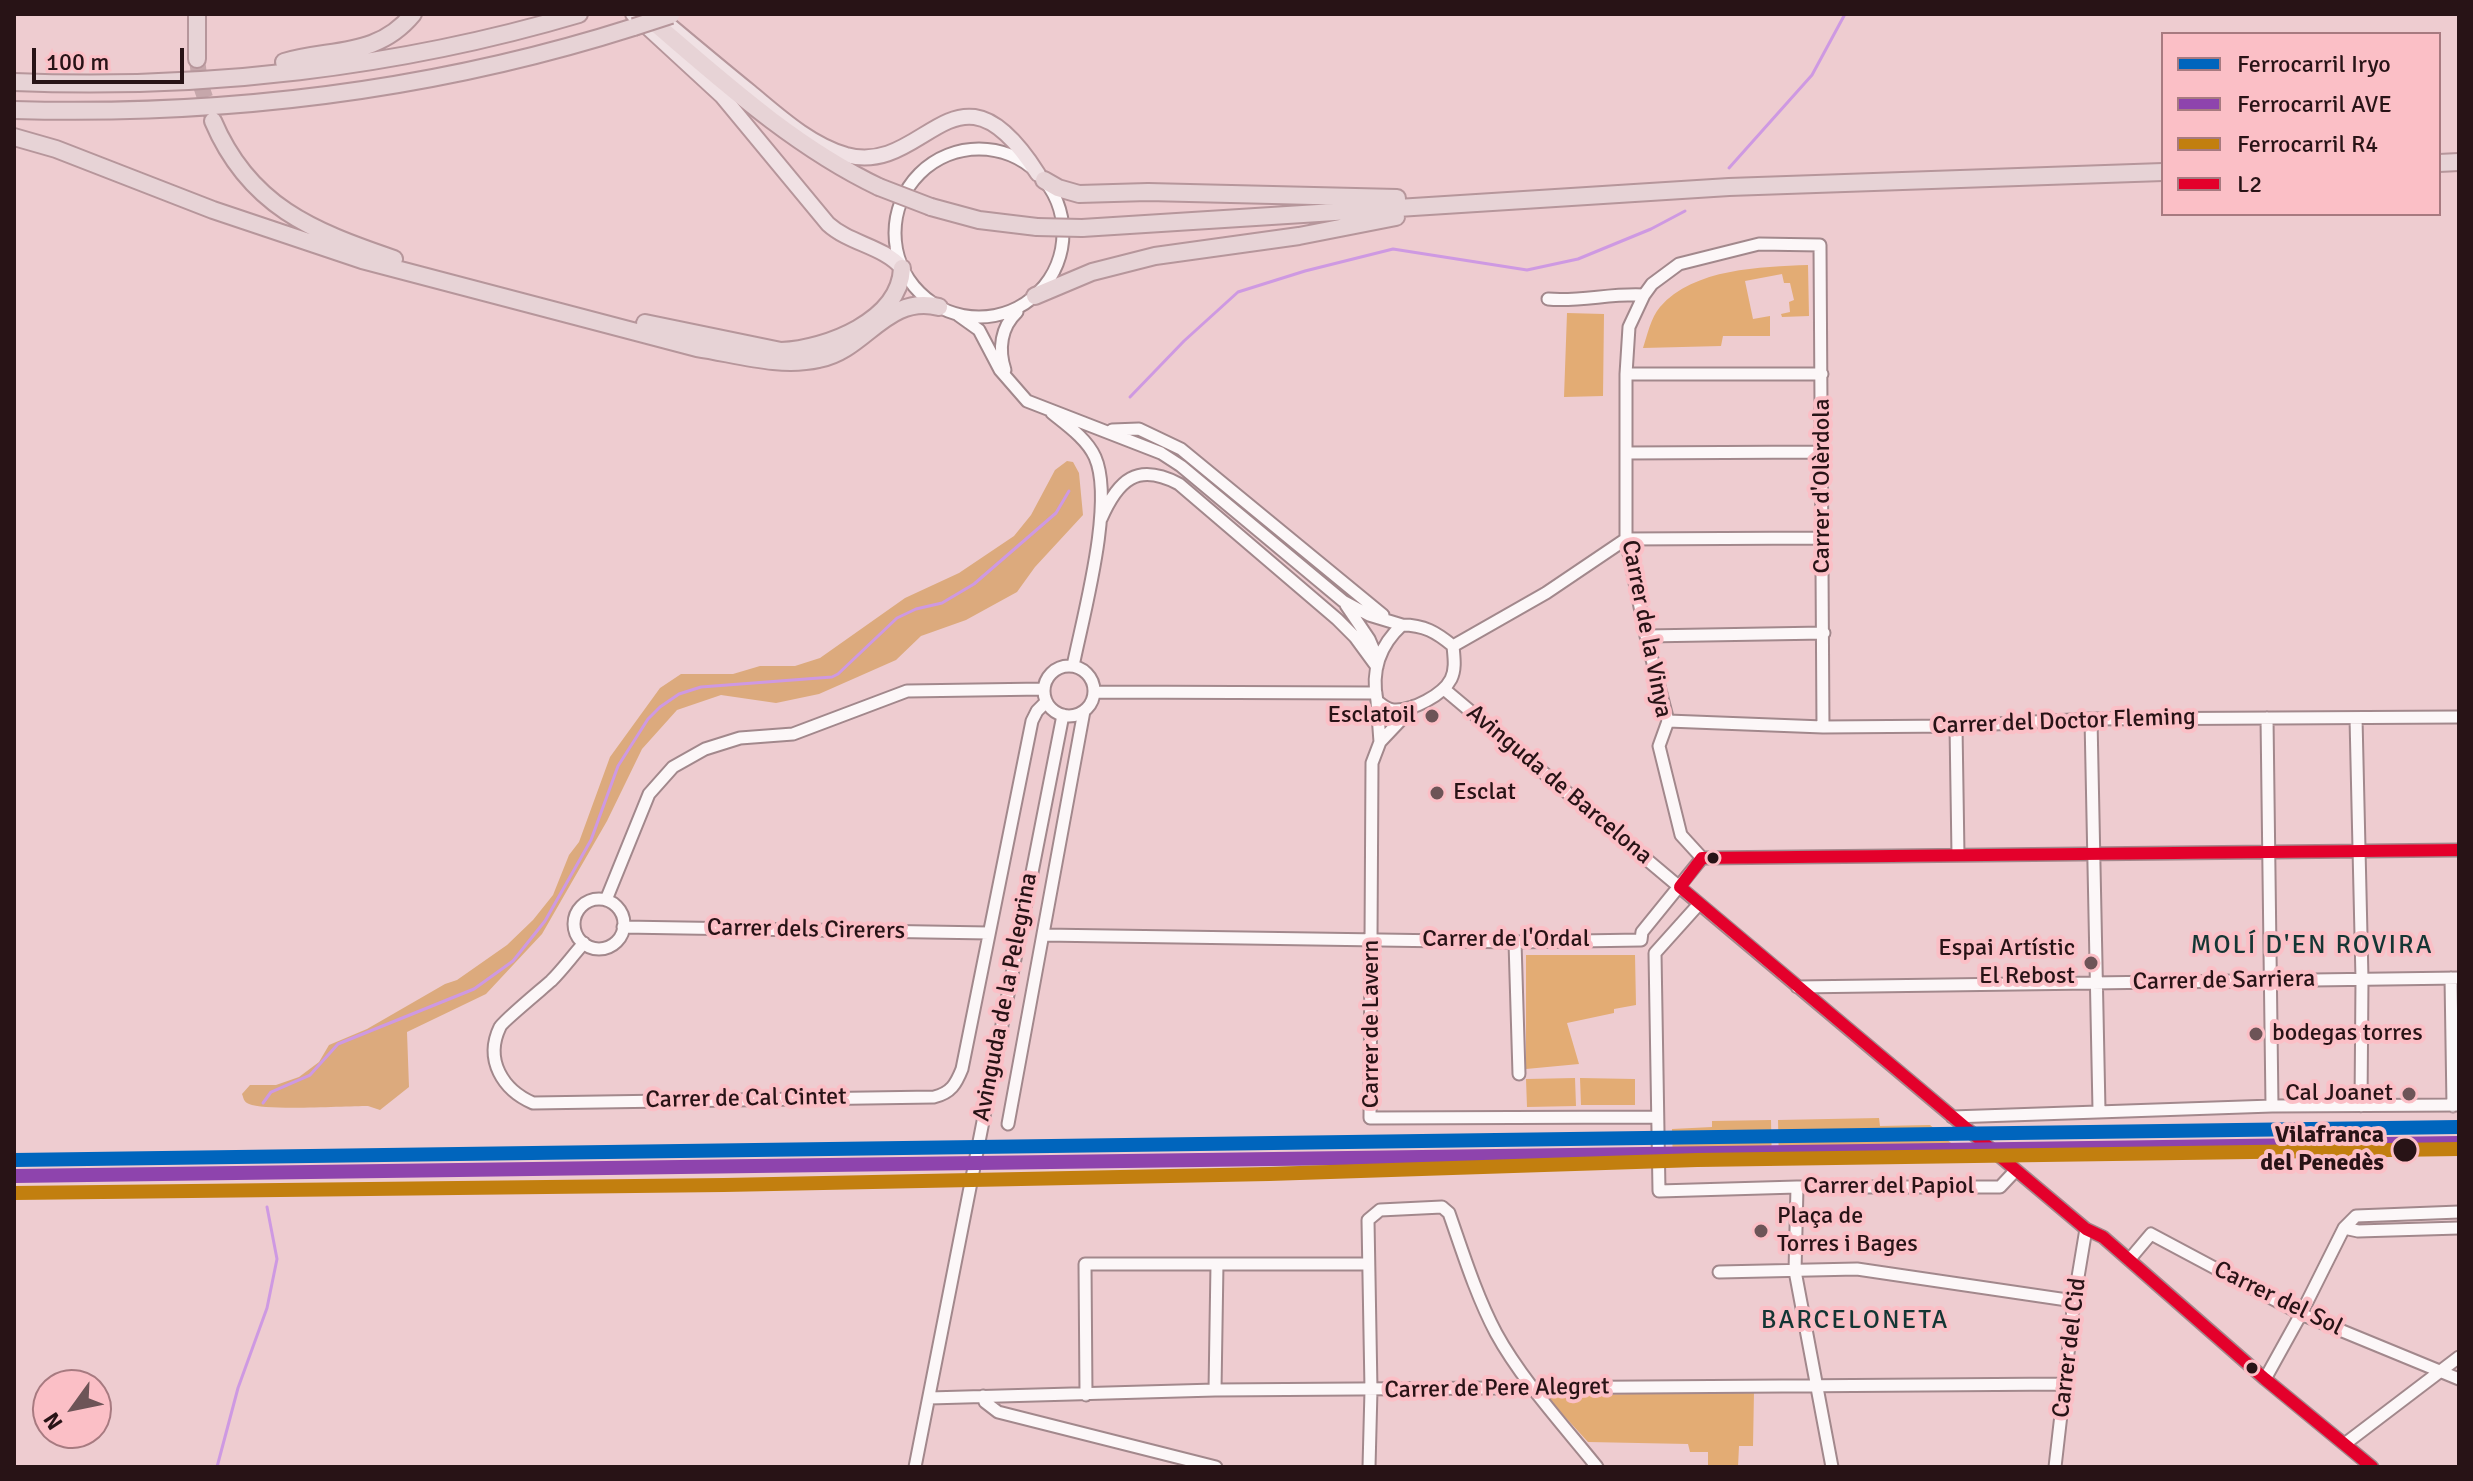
<!DOCTYPE html>
<html>
<head>
<meta charset="utf-8">
<style>
  body { margin:0 }
  #map { position:relative; width:2473px; height:1481px; overflow:hidden; background:#eeccd0; font-family:Signika,sans-serif }
  canvas { display:block }
  .frame { position:absolute; inset:0; border:16px solid #281316; pointer-events:none }
  .legend { position:absolute; left:2161px; top:32px; width:280px; height:184px; box-sizing:border-box; background:#fbbfc6; border:2px solid #a77a80; margin:0; padding:10px 14px; list-style:none; font-size:24px; color:#281316 }
  .legend li { display:flex; align-items:center; gap:16px; height:40px }
  .legend b { width:40px; border:2px solid #a77a80 }
  .north { position:absolute; left:32px; top:1369px; width:80px; height:80px; box-sizing:border-box; background:#fbbfc6; border:2px solid #a77a80; border-radius:50%; rotate:237deg; font-size:22px; font-weight:700; line-height:32px; text-align:center; color:#281316 }
  .north::after { content:''; display:block; margin:auto; width:28px; height:36px; background:#6d5457; clip-path:polygon(50% 0,100% 100%,50% 72%,0 100%) }
  .scale { position:absolute; left:32px; top:48px; width:152px; height:36px; box-sizing:border-box; border:4px solid #281316; border-top:0; padding-left:10px; font-size:24px; line-height:28px; white-space:nowrap; color:#281316; -webkit-text-stroke:6px #fbbfc6; paint-order:stroke }
</style>
</head>
<body>
<div id="map">
<canvas width="2473" height="1481"></canvas>
<div class="frame"></div>
<ul class="legend">
<li><b style="height:10px;background:#0065bd"></b>Ferrocarril Iryo</li>
<li><b style="height:10px;background:#8e44ad"></b>Ferrocarril AVE</li>
<li><b style="height:10px;background:#c27f0f"></b>Ferrocarril R4</li>
<li><b style="height:10px;background:#e4002b"></b>L2</li>
</ul>
<div class="north">N</div>
<div class="scale">100 m</div>
</div>
<script>
const g = document.querySelector('canvas').getContext('2d');
g.lineJoin = 'round';
function fillPath(path, color) { g.fillStyle = color; g.fill(path, 'evenodd'); }
function strokePath(path, color, width, dash) { g.strokeStyle = color; g.lineWidth = width; g.lineCap = dash ? 'butt' : 'round'; g.setLineDash(dash || []); g.stroke(path); }
function label(font, color, halo, rows, align = 'center') {
  g.font = font + ' Signika,sans-serif'; g.lineWidth = 8; g.setLineDash([]); g.textBaseline = 'middle'; g.strokeStyle = halo; g.fillStyle = color; for (const [text, x, y, turn = 0] of rows) {
    g.save(); g.translate(x, y); g.rotate((+turn || 0) * Math.PI / 180); g.textAlign = isNaN(turn) ? turn : align; if (halo) g.strokeText(text, 0, 0); g.fillText(text, 0, 0); g.restore();
  }
}
fillPath(new Path2D(`
  M1808 265 1809 316 1782 317 1781 314 1790 312 1789 302 1794 300 1790 283H1784L1782 274 1745 281 1753 319 1770 316V336H1723L1721 346 1643 348C1647 336 1651 317 1660 307 1694 268 1761 267 1808 265Z
  M1567 313 1604 314 1603 396 1564 397Z
  M1526 955H1635L1636 1005 1614 1009V1013L1567 1023 1579 1064 1526 1069Z
  M1575 1078 1576 1106 1527 1107 1526 1079Z
  M1580 1078 1635 1079V1105H1581Z
  M1879 1118 1880 1126 1930 1125 1971 1160 1964 1163H1838L1806 1158 1779 1165 1778 1120Z
  M1771 1120 1772 1166 1752 1161 1716 1166 1673 1167 1672 1129 1712 1127V1121Z
  M1754 1391 1753 1446H1739L1738 1467H1708V1452H1690L1688 1444 1588 1442 1546 1396Z`), '#e3ac74');
fillPath(new Path2D(`
  M1067 461 1073 462 1079 473 1083 515 1035 567 1017 592 966 620 921 636 896 660 819 694 776 703 721 695 677 710 642 749 607 821 542 934 486 994 407 1032 409 1087 380 1110 368 1106C345 1106 265 1111 249 1104 243 1101 244 1099 242 1094L250 1085H276L299 1077 319 1062 329 1045 367 1029 445 984 457 980 507 945 533 920 553 895 569 855 579 842 610 757 660 688 681 674H733L760 666H795L820 658 905 598 959 573 1014 536 1031 515 1055 470Z`), '#dcaa7d');
strokePath(new Path2D(`
  M1729 168 1812 75 1845 14
  M1130 397 1184 341 1238 292 1305 271 1393 249 1527 270 1578 259 1651 229 1685 211
  M263 1103 271 1092 310 1075 338 1044 474 989 513 961 545 921 591 840 618 766 648 719 660 707 679 694 701 687 832 677 838 674 897 618 916 609 942 603 974 584 1056 513 1069 491
  M217 1467 238 1388 267 1308 277 1259 267 1207`), '#ce99e2', 3);
strokePath(new Path2D(`
  M197 59 200 83 211 115`), '#c6a7ab', 16, [16, 8]);
const minor = new Path2D(`
  M895 233a84 84 0 1 1 168 0a84 84 0 1 1-168 0Z
  M1548 299C1580 302 1611 293 1644 295
  M958 315 979 330 1000 370 1027 401 1161 453 1181 466 1343 601 1369 615 1402 625
  M1005 370C998 349 1001 327 1017 312
  M1626 374H1822
  M1052 413C1067 425 1087 439 1095 457 1115 502 1083 616 1073 666
  M1112 430 1139 429 1181 449 1383 615
  M1626 453 1822 452
  M1101 519C1118 480 1137 462 1179 484L1337 619 1355 637 1377 667
  M1346 605 1369 639 1378 660
  M1402 625C1424 625 1436 632 1453 646 1454 657 1456 669 1451 679 1443 695 1412 711 1394 710 1387 710 1382 705 1377 701 1371 671 1380 645 1402 625Z
  M1646 636 1824 633
  M1453 646 1546 593 1626 539 1822 538
  M1044 691a25 25 0 1 1 50 0a25 25 0 1 1-50 0Z
  M1444 689 2086 1229 2103 1237 2265 1379 2372 1467
  M1094 692 1376 693
  M1377 701 1380 742
  M1414 706 1380 742 1372 763 1370 1118 1656 1117
  M2267 718 2272 1106
  M2356 718 2362 979 2361 1106
  M2091 719 2099 1110
  M1668 721 1823 727 1956 726 2091 719 2459 717
  M1956 726 1958 855
  M1702 858 1681 835 1659 746 1668 721 1646 636 1626 539V374L1629 327 1644 295 1652 284 1679 264 1759 244 1820 245 1823 727
  M574 924a25 25 0 1 1 50 0a25 25 0 1 1-50 0Z
  M606 900 649 794 673 767 705 749 740 738 793 734 907 691 1044 689
  M1699 904 1655 953 1659 1191 1797 1187H2000L2016 1170
  M623 927 989 933
  M1043 935 1515 942 1641 940
  M1641 940 1642 932 1702 858 2459 850
  M1515 942 1519 1074
  M584 943C573 955 563 969 551 981 542 989 502 1022 500 1027 484 1060 503 1090 533 1103L934 1097C951 1093 956 1084 962 1069L1032 721 1037 711 1046 702
  M2451 978 2453 1106
  M1797 987 2459 978
  M1952 1117 2272 1106 2459 1105
  M1008 1124 1084 711
  M1797 1187 1795 1271 1832 1467
  M2344 1228 2358 1231 2459 1228
  M2129 1260 2151 1234 2301 1314 2459 1379
  M1719 1272 1857 1269 2074 1301
  M2265 1379 2301 1314 2344 1228 2356 1216 2459 1212
  M1215 1390 1217 1264
  M1086 1395 1085 1264H1368
  M983 1396 985 1402 998 1412 1216 1467
  M929 1398 1215 1390 2066 1384
  M2346 1443 2459 1357
  M915 1467 1063 715
  M1369 1467 1371 1390 1368 1220 1380 1210 1442 1207 1449 1213C1463 1253 1476 1295 1496 1333 1521 1379 1564 1426 1597 1467
  M2055 1467 2074 1301 2086 1229`);
const major = new Path2D(`
  M633 14 722 96 828 224C850 244 883 246 902 268
  M656 14C687 40 718 66 750 92 779 116 809 144 846 155 927 177 956 45 1038 174`);
const highway = new Path2D(`
  M644 14C718 77 791 145 879 187
  M197 59V14
  M284 62C331 48 377 58 413 14
  M14 82C203 90 397 68 579 14
  M14 110C224 116 433 91 634 27
  M213 121C249 206 312 231 394 259
  M14 137 56 149 213 210 362 260 697 348C737 354 779 368 819 359 866 350 886 294 939 307
  M2439 163 2459 162
  M1044 180 1058 188 1079 194 1148 192 1397 198
  M931 207 979 220 1037 227
  M1082 228 1729 187 2163 172
  M1035 296 1092 272 1155 256 1299 236 1396 217
  M645 323 781 351C826 349 900 321 902 268`);
strokePath(minor, '#a2888c', 15);
strokePath(major, '#b6969b', 18);
strokePath(highway, '#b6969b', 20);
strokePath(minor, '#fcf7f8', 11);
strokePath(major, '#f0e1e4', 14);
strokePath(highway, '#e7d3d6', 16);
const rail = new Path2D(`
  M1261 1170 1639 1157`);
strokePath(rail, '#c9c1c2', 6);
strokePath(rail, '#fbbfc6', 3, [9]);
const highwayBridge = new Path2D(`
  M634 27 671 15
  M879 187 931 207
  M1037 227 1082 228`);
strokePath(highwayBridge, '#b6969b', 20, []);
strokePath(highwayBridge, '#e7d3d6', 16);
strokePath(new Path2D(`
  M2372 1467 2265 1379 2103 1237 2086 1229 1680 887 1702 858 2459 850`), '#e4002b', 12);
strokePath(new Path2D(`
  M14 1160 2459 1127`), '#0065bd', 14);
strokePath(new Path2D(`
  M14 1176 2459 1143`), '#8e44ad', 14);
strokePath(new Path2D(`
  M14 1193 724 1185 1269 1174 1697 1160 2459 1149`), '#c27f0f', 14);
for (const [x, y, r, color] of [
  [1432,716,8,"#6d5457"],
  [1437,793,8,"#6d5457"],
  [1713,858,7,"#281316"],
  [2091,963,8,"#6d5457"],
  [2256,1034,8,"#6d5457"],
  [2409,1094,8,"#6d5457"],
  [2405,1150,13,"#281316"],
  [1761,1231,8,"#6d5457"],
  [2252,1368,7,"#281316"]
]) { const dot = new Path2D(); dot.arc(x, y, r, 0, 2 * Math.PI); g.fillStyle = color; g.fill(dot); strokePath(dot, '#fbbfc6', 3); }
label('24px', '#281316', '#fbbfc6', [
  ["Carrer d'Olèrdola",1823,486,-90],
  ["Carrer de la Vinya",1646,629,79],
  ["Carrer del Doctor Fleming",2064,722,-2],
  ["Avinguda de Barcelona",1559,785,40],
  ["Carrer dels Cirerers",806,930,1],
  ["Carrer de l'Ordal",1506,940],
  ["Carrer de Sarriera",2224,981,-1],
  ["Avinguda de la Pelegrina",1006,997,-79],
  ["Carrer de Lavern",1372,1024,-90],
  ["Carrer de Cal Cintet",746,1099,-1],
  ["Carrer del Papiol",1889,1187],
  ["Carrer del Sol",2278,1299,26],
  ["Carrer del Cid",2070,1348,-83],
  ["Carrer de Pere Alegret",1497,1389,-1]
]);
label('24px', '#281316', '#fbbfc6', [
  ["Esclatoil",1416,716],
  ["Esclat",1453,793,"left"],
  ["Espai Artístic",2075,949],
  ["El Rebost",2075,977],
  ["bodegas torres",2272,1034,"left"],
  ["Cal Joanet",2393,1094],
  ["Plaça de",1777,1217,"left"],
  ["Torres i Bages",1777,1245,"left"]
], 'right');
label('bold 24px', '#281316', '#fbbfc6', [
  ["Vilafranca",2384,1136],
  ["del Penedès",2384,1164]
], 'right');
g.letterSpacing = '2px';
label('26px', '#143634', '#fbbfc6', [
  ["MOLÍ D'EN ROVIRA",2312,946],
  ["BARCELONETA",1855,1321]
]);
g.letterSpacing = '0px';
</script>
</body>
</html>
